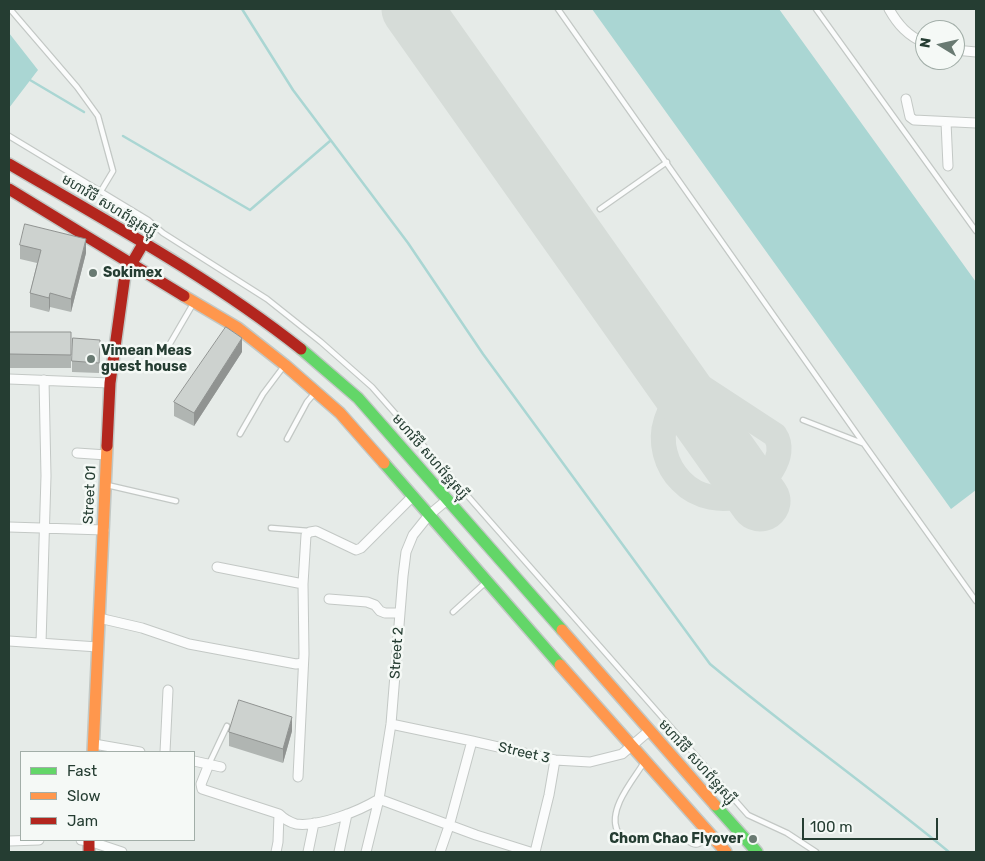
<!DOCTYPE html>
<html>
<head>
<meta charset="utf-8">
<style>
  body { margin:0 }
  #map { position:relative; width:985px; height:861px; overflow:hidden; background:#e6ebe8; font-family:Rubik,sans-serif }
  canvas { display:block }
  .frame { position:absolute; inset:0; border:10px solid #253d32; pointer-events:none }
  .legend { position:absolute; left:20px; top:751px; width:175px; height:90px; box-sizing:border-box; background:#f5f9f6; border:1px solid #a2aea8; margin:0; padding:6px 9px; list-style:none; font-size:15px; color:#253d32 }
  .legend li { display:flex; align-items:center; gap:10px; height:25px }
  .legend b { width:25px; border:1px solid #a2aea8 }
  .north { position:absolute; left:915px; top:20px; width:50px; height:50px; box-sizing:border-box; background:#f5f9f6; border:1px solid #a2aea8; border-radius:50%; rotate:279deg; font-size:14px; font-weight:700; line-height:20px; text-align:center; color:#253d32 }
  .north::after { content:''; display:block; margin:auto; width:18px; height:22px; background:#697a72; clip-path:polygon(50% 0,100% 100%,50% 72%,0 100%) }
  .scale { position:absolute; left:802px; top:818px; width:136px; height:22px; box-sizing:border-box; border:2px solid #253d32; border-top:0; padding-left:6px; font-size:15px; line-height:18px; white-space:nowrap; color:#253d32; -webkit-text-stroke:4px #f5f9f6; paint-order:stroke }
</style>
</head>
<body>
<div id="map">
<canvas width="985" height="861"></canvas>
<div class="frame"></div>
<ul class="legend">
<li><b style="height:6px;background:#63d668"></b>Fast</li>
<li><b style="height:6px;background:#ff974d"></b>Slow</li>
<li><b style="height:6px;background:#b3261e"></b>Jam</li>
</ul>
<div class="north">N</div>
<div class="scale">100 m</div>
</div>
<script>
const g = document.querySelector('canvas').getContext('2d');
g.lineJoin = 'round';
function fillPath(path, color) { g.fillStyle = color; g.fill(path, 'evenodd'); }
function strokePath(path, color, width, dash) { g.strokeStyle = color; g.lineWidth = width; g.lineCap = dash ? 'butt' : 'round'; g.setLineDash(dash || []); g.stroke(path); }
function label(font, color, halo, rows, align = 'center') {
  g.font = font + ' Rubik,"Noto Sans Khmer",sans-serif'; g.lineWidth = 5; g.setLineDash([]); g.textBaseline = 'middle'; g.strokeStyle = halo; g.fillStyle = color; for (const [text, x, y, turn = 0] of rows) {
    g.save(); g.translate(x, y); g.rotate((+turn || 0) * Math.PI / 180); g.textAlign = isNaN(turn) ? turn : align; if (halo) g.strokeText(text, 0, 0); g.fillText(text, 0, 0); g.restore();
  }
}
fillPath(new Path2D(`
  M592 9H779L976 282V490L951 509Z
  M9 33 38 70 9 108Z`), '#aad6d3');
strokePath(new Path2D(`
  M242 9 293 90 408 243 483 354 710 664C788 729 871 788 949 852
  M30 80 84 112
  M123 136 250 210 330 141`), '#aad6d3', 2.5);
strokePath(new Path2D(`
  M655 353 691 380 775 435C789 456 764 485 745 494 724 503 697 498 681 481 666 466 659 442 666 421 668 414 673 407 672 399 671 387 665 374 661 362`), '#d6dcd8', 25);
strokePath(new Path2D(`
  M412 9 760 501`), '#d6dcd8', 61);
const lane = new Path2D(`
  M10 9 77 87 98 116 113 171 101 191
  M558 9 864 444 976 601
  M816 9 976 231
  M9 136 148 220 163 233 267 299 321 342 372 387 748 815 787 833 816 852
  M600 209 667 162
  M168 347 193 304
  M803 420 862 443
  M240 434 263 394 284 366
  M287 439 307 402 313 395
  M107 485 176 501
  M271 528 309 531
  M453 612 485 583
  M209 764 227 726
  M625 840C622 837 619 833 617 830 608 809 633 780 643 764
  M687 840C696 848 700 844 708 837`);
const street = new Path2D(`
  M889 9C898 25 908 36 925 43
  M955 50 976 52
  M906 99 910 117 914 120 976 123
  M946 122 948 166
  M9 379 110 383
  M77 453 107 455
  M9 527 104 530
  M217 567 303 584
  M329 599 367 602 375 605 380 611 385 613H400
  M99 618 142 628 189 644 296 664 303 663
  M9 641 98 647
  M41 643 46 476 44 380
  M391 724 472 741 555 760 590 762 622 754 649 731
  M94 744 140 752
  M165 752 168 690
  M194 761 221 767
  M209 764 201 784 202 789 279 814C284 819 289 822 296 824 320 827 359 811 379 799L391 724 403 576 406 552 413 535 429 515 447 500
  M298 777 304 654 303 584 306 535 310 532 316 531 356 550 361 548 413 496
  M81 840 89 841 122 852
  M9 841 39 840
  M276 852 278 842 279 814
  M308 852 314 823
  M339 852 347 814
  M366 852 379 799 476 835 530 852
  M440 852 449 826 472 741
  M535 852 549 795 555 760`);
const fast = new Path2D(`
  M301 349 358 398 562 630
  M384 463 560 665
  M715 805 757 852`);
const slow = new Path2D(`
  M184 296 238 328 285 365 340 413 384 463
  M562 630 715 805
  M560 665 726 852
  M93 752 107 446`);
const jam = new Path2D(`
  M9 164C108 222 210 277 301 349
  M9 189 184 296
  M107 446 110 383 125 275 143 244
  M89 840V852`);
strokePath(lane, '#c3c8c5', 7);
strokePath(street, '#c3c8c5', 11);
strokePath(fast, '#c2c8c5', 14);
strokePath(slow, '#c2c8c5', 14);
strokePath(jam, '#c2c8c5', 14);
strokePath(lane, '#fbfcfc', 4.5);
strokePath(street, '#fbfcfc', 9);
strokePath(fast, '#63d668', 11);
strokePath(slow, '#ff974d', 11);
strokePath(jam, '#b3261e', 11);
fillPath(new Path2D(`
  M20 245 86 253 71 312 50 307 49 312 30 307V293L37 263 20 259Z
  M9 332H71V368H9Z
  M100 350 99 373 72 372V361Z
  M242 352 194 426 174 416V402Z
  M292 731 283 763 229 746V732Z`), '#b0b5b2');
fillPath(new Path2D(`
  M86 239V253L71 312V299Z
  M50 293V307L49 312V298Z
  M242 338V352L194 426V413Z
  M292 717V731L283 763V749Z`), '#909391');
const building = new Path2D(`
  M25 224 86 239 71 299 50 293 49 298 30 293 41 250 20 245Z
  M226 327 242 338 194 413 174 402Z
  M9 332H71V355L9 354Z
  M73 338 100 340 99 363 72 361Z
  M239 700 292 717 283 749 229 732Z`);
fillPath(building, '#cdd2cf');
strokePath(building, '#909391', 1);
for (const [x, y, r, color] of [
  [93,273,5,"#697a72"],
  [91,359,5,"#697a72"],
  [753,839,5,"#697a72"]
]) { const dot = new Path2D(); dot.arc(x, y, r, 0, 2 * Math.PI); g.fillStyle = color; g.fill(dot); strokePath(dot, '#f5f9f6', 2); }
label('14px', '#253d32', '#f5f9f6', [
  ["មហាវិថី សហព័ន្ធរុស្ស៊ី",109,206,31],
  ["មហាវិថី សហព័ន្ធរុស្ស៊ី",430,457,49],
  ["Street 01",90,495,-87],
  ["Street 2",397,653,-86],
  ["Street 3",524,753,13],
  ["មហាវិថី សហព័ន្ធរុស្ស៊ី",697,762,48]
]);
label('bold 14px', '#253d32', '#f5f9f6', [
  ["Sokimex",103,273],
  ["Vimean Meas",101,351],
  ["guest house",101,367],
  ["Chom Chao Flyover",743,839,"right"]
], 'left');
</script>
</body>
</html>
